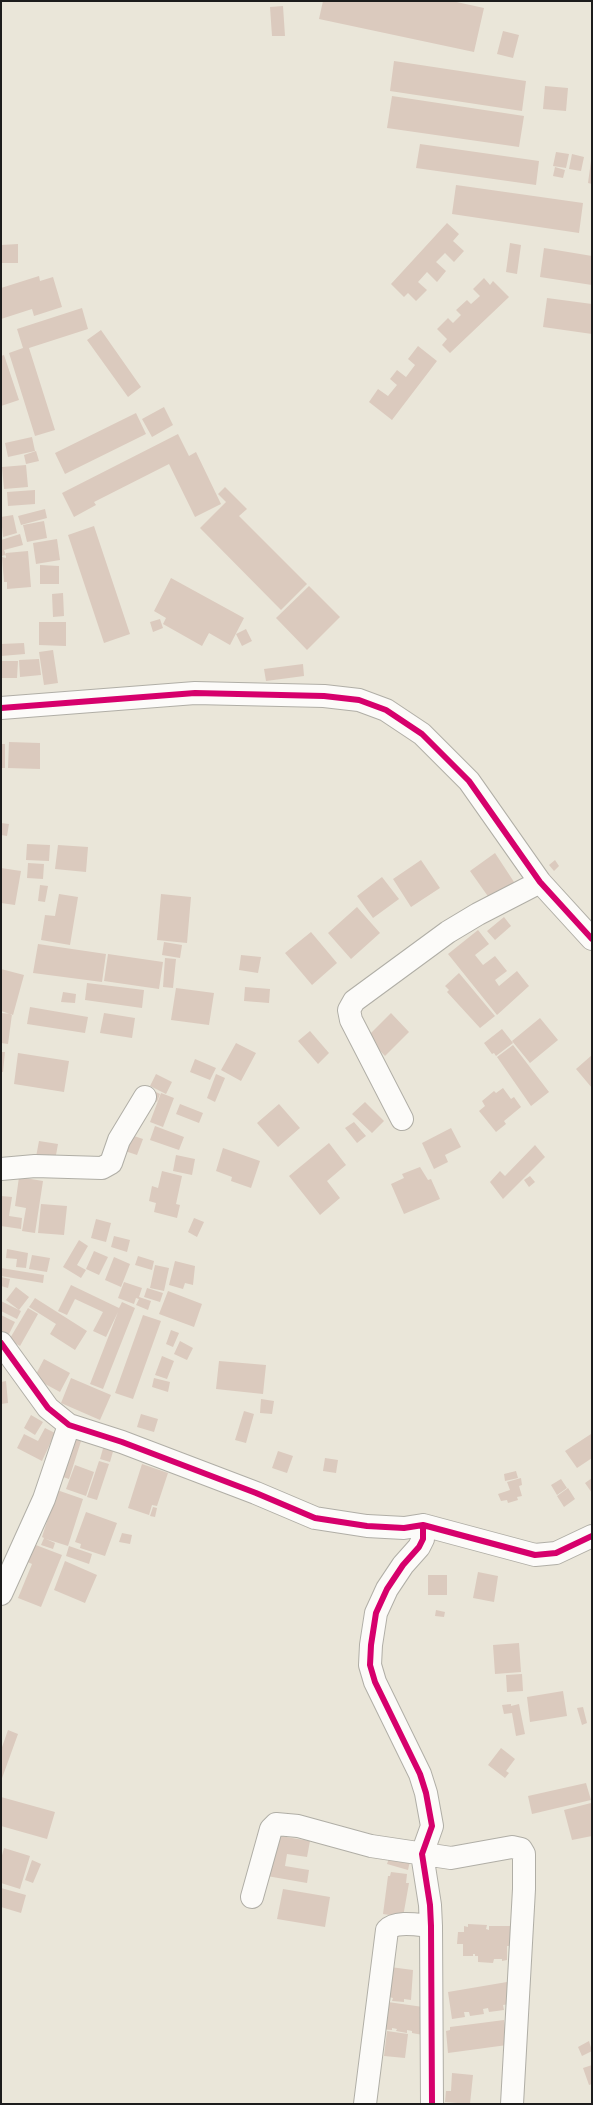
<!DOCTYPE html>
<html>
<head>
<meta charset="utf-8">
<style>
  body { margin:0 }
  #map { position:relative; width:593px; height:2105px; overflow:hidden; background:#eae6d9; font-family:"Gentium Book Plus",serif }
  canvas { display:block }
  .frame { position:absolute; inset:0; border:2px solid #1c1c1c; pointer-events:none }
</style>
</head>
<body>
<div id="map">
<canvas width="593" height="2105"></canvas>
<div class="frame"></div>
</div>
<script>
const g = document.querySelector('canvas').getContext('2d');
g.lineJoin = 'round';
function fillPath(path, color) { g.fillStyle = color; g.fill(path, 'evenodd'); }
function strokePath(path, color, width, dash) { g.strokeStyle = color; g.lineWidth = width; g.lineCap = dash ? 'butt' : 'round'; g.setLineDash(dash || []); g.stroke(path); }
fillPath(new Path2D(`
  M323 1H452L484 8 474 52 319 19Z
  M283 6 285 36H272L270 7Z
  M503 31 519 35 513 58 497 54Z
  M394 61 526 81 522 111 390 91Z
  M545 86 568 88 566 111 543 109Z
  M392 96 524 116 519 147 387 128Z
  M420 144 539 161 536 185 416 168Z
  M556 152 569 154 566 168 553 166Z
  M572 154 584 157 581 171 569 169Z
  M591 161 592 162V184L588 183Z
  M555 167 565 170 563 178 553 176Z
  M456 185 583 203 579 233 452 214Z
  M447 223 459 234 453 241 464 251 454 262 445 253 436 262 446 271 437 282 427 272 418 282 427 290 416 301 408 293 404 297 391 284Z
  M510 243 521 245 517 274 506 272Z
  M18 244V263H1V245Z
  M544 248 592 256V285L540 277Z
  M39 276 40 281 53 277 62 307 34 316 32 309 1 319V288Z
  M484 278 490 285 493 281 509 297 450 353 442 345 447 339 437 329 448 318 453 323 461 315 456 310 467 300 471 304 480 296 473 289Z
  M547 298 592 304V334L543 327Z
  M82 308 88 329 29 348 55 430 35 436 9 353 23 348 17 329Z
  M101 330 141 387 128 397 87 340Z
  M418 346 437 361 392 420 369 402 378 389 388 396 397 385 390 379 397 370 406 377 415 365 408 359Z
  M4 355 19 400 1 406V356Z
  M164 407 173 425 152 437 142 419Z
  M136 413 146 434 65 474 55 453Z
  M178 434 189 456 196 452 221 504 195 517 169 464 94 502 96 505 74 517 62 493Z
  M32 437 35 451 8 457 5 443Z
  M36 451 39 461 26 464 24 455Z
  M26 465 28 487 4 489 2 467Z
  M225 487 247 509 239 516 307 584 281 610 200 528 226 502 218 494Z
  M35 490V504L8 506 7 492Z
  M45 509 47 518 21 525 18 516Z
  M13 515 17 533 3 537 1 517Z
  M44 521 47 538 27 542 23 525Z
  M94 526 130 634 104 643 68 535Z
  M20 534 23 545 4 550 6 555 1 556V540Z
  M57 539 60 560 36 564 33 543Z
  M28 551 31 587 7 589V582H4L2 557 6 558V553Z
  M40 565 59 566V584H40Z
  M171 578 244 618 230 645 209 633 202 646 163 624 166 618 154 611Z
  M309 586 340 617 307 650 276 618Z
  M63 593 64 616 53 617 52 594Z
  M160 619 163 628 153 632 150 622Z
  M39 622H66V646L39 645Z
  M246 629 252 641 242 646 236 634Z
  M24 643 25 654 1 656V644Z
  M53 650 58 683 44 685 39 652Z
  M39 659 41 675 20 677 19 660Z
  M1 661H18L17 678H1Z
  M303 664 304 676 266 681 264 669Z
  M9 742 40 743V769L8 768Z
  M1 744H5V768H1Z
  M1 823 9 824 7 836 1 835Z
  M27 844 50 845 49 861 26 860Z
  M58 845 88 847 86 872 55 869Z
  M495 853 516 885 492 902 470 871Z
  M421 860 440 888 411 907 393 879Z
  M555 860 559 866 554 871 549 865Z
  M28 863 44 864 43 879 27 878Z
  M1 868 21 871 15 905 1 903Z
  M382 877 399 899 373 918 357 896Z
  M40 885 48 886 45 902 38 901Z
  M59 894 78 897 70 945 41 940 45 915 55 916Z
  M161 894 191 897 187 943 157 940Z
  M357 907 380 933 351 959 328 933Z
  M504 917 511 926 495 940 487 931Z
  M478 930 489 944 475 955 483 965 495 956 507 971 495 980 499 986 517 971 529 986 497 1015 448 954Z
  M311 932 337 963 312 985 285 953Z
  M164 942 182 945 180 958 162 955Z
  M38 944 106 954 102 982 33 973Z
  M108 954 163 962 159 989 104 981Z
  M241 955 261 957 258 973 239 970Z
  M165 958 176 959 173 988 163 987Z
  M1 969 24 975 13 1015 1 1011Z
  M459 973 495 1016 480 1028 447 992 449 990 445 986Z
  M87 983 144 990 142 1008 85 1000Z
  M245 987 270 989 269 1003 244 1001Z
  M176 988 214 993 209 1025 171 1020Z
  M63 992 76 994 75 1003 61 1002Z
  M30 1007 88 1017 85 1033 27 1024Z
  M1 1013 12 1014 8 1044 1 1043Z
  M104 1013 135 1018 132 1038 100 1033Z
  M391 1013 409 1032 385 1056 367 1037Z
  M540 1018 558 1040 530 1063 512 1041Z
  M502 1029 513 1043 496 1056 494 1053 492 1054 484 1043Z
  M310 1031 329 1053 318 1064 298 1041Z
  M236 1043 256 1053 241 1081 221 1070Z
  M513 1045 549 1092 531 1106 497 1057Z
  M1 1052H5L3 1072H1Z
  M18 1053 69 1061 64 1092 14 1084Z
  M592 1055V1088L576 1069Z
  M195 1059 216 1068 210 1080 190 1072Z
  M156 1074 172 1082 166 1094 150 1086Z
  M216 1074 225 1078 215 1102 207 1098Z
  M148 1088 160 1094 157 1102 145 1096Z
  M503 1088 511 1099 514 1097 521 1107 504 1121 506 1124 496 1132 479 1111 485 1106 482 1101 494 1091 496 1093Z
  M161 1093 174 1098 163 1127 150 1122Z
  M365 1102 384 1121 372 1133 352 1114Z
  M180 1104 203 1113 199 1123 176 1114Z
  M279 1104 300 1128 278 1147 257 1123Z
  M354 1122 366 1136 357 1143 345 1128Z
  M155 1126 184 1137 179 1150 150 1140Z
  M451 1128 461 1147 445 1155 448 1162 434 1169 422 1143Z
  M125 1133 143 1139 137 1155 119 1149Z
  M39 1141 58 1144 54 1166 35 1162Z
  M329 1143 346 1165 327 1181 340 1198 320 1215 289 1176Z
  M535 1145 545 1157 503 1199 490 1182 500 1171 505 1176Z
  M223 1148 260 1161 251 1188 231 1181 232 1177 216 1171Z
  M176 1155 195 1159 192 1175 173 1171Z
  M420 1167 428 1180 431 1179 440 1199 404 1214 391 1184 404 1178 402 1174Z
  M162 1171 182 1176 176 1204 180 1205 177 1218 154 1212 156 1203 149 1201 152 1186 158 1188Z
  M530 1176 535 1182 529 1187 524 1180Z
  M19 1177 43 1181 35 1233 22 1231 26 1208 15 1206Z
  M1 1196 12 1197 9 1216 22 1218 21 1229 1 1226Z
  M41 1204 67 1206 64 1235 38 1233Z
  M194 1218 204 1222 197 1237 188 1232Z
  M96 1219 111 1223 106 1242 91 1238Z
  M114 1236 130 1240 127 1252 111 1247Z
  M79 1240 88 1246 77 1265 86 1270 81 1278 63 1267Z
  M7 1249 28 1253 26 1268 16 1267 17 1259 6 1258Z
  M94 1251 108 1257 99 1275 86 1269Z
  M32 1255 50 1258 47 1272 29 1269Z
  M138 1256 154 1261 152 1270 135 1265Z
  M114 1257 130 1264 121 1287 105 1280Z
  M175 1261 195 1266 193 1285 185 1283 183 1289 169 1285Z
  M155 1265 169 1268 164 1291 150 1288Z
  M1 1268 44 1275 43 1283 1 1276Z
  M1 1277 10 1279 8 1288 1 1286Z
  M124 1282 142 1288 139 1297 151 1301 148 1310 136 1305 139 1299 136 1298 134 1304 118 1298Z
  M71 1285 119 1308 122 1302 135 1308 103 1389 90 1384 118 1312 106 1337 93 1331 103 1312 75 1299 67 1315 58 1311Z
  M16 1287 29 1297 19 1310 6 1300Z
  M147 1288 163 1293 160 1302 144 1297Z
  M168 1291 202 1304 194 1327 159 1314Z
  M35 1298 87 1331 75 1350 50 1334 56 1324 29 1307Z
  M1 1301 21 1311 17 1319 1 1311Z
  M28 1308 38 1314 20 1346 9 1340Z
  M1 1315 15 1322 7 1338 1 1334Z
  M143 1315 161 1321 133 1399 115 1393Z
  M171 1330 179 1333 173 1347 166 1344Z
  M180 1341 193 1348 187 1360 174 1354Z
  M162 1356 174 1361 167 1379 155 1375Z
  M44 1359 70 1373 60 1392 34 1378Z
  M219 1361 266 1365 263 1394 216 1389Z
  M71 1378 111 1395 100 1420 61 1403Z
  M154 1378 170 1382 168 1392 152 1387Z
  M6 1381 8 1403 1 1404V1382Z
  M261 1399 274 1401 272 1414 260 1413Z
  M244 1411 254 1414 246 1443 235 1440Z
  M141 1414 158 1419 154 1432 137 1427Z
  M31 1415 43 1422 35 1435 24 1428Z
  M45 1428 55 1433 42 1461 17 1448 24 1434 38 1441Z
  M70 1434 82 1438 69 1479 57 1475Z
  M591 1434 592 1458 577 1468 565 1451Z
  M104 1445 114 1448 110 1462 100 1459Z
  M278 1451 293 1456 287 1473 272 1468Z
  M325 1458 338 1460 336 1473 323 1471Z
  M99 1461 109 1464 97 1500 87 1497Z
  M142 1464 168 1473 157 1506 152 1505 149 1515 128 1508Z
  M75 1465 94 1472 86 1496 66 1489Z
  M516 1471 518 1478 505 1481 504 1474Z
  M521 1478 522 1485 519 1486 522 1496 517 1497 518 1500 508 1503 507 1500 501 1501 498 1494 510 1490 507 1482Z
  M592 1478V1493L585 1483Z
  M561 1479 567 1488 557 1495 551 1485Z
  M568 1488 575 1499 564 1507 557 1496Z
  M57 1490 83 1499 68 1546 46 1539 55 1543 53 1549 41 1545 44 1538 42 1537Z
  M153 1507 157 1508 155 1517 150 1516Z
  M86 1512 117 1523 105 1556 80 1548 81 1544 75 1542Z
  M122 1533 132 1535 130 1544 119 1542Z
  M28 1542 62 1555 41 1607 18 1598 32 1564 21 1559Z
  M69 1546 92 1554 89 1564 66 1556Z
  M65 1561 97 1575 85 1603 54 1590Z
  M478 1572 498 1576 494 1602 473 1598Z
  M428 1575H447V1595H428Z
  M436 1610 445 1612 444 1617 435 1616Z
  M519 1643 521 1672 495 1674 493 1645Z
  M522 1674 523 1691 507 1692 506 1675Z
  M563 1691 567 1716 530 1722 527 1697Z
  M511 1704V1706L519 1704 525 1734 516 1736 512 1713 504 1714 502 1705Z
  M583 1707 587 1723 582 1725 577 1708Z
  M8 1730 18 1734 1 1781V1750Z
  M501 1748 515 1759 506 1771 509 1773 505 1778 488 1765Z
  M586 1783 591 1800 532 1814 528 1796Z
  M1 1797 55 1812 47 1839 1 1826Z
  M591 1803 592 1836 572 1840 564 1810Z
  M274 1835 310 1841 307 1857 287 1854 285 1866 309 1870 307 1883 267 1876Z
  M4 1848 30 1856 20 1889 1 1883V1859Z
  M390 1855 410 1861 408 1870 387 1864Z
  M32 1860 41 1864 33 1883 25 1880Z
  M391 1872 407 1874 406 1883H409L403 1917 383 1914 388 1876H390Z
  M1 1888 26 1895 21 1913 1 1907Z
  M283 1889 330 1897 325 1927 277 1919Z
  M468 1924 487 1925 486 1929 489 1930V1926H516V1946H507V1960L502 1961V1959H494L493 1963 478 1962V1956H475V1954H473V1956H463V1944H457L458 1932H464V1926L468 1927Z
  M390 1967 413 1970 411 2000 404 1999V2002L392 2001 393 1998 389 1997Z
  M507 1982 510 2004 503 2005 504 2010 489 2012 488 2008 483 2009 484 2014 470 2016 469 2012H464L465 2017 452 2019 448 1992Z
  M388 2002 423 2007V2035L412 2033V2031L407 2030V2033L396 2031 397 2029 392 2028V2030L379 2029Z
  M504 2020 507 2045 448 2053 446 2031 450 2030V2027Z
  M387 2031 408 2034 405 2058 384 2056Z
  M589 2041 592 2051 582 2056 578 2047Z
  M592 2065V2084L589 2085 583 2068Z
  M452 2073 473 2075 470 2104 445 2102 446 2091H451Z`), '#dbcabe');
const minor = new Path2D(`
  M1 708 195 693 324 696 359 700 386 710 422 734 469 781 540 882 592 939
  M402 1119 351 1020 349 1010 354 1001 448 932 478 914 540 882
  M1 1169 35 1166 102 1168 111 1163 119 1140 145 1097
  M1 1343 48 1408 69 1425 122 1442 256 1493 315 1518 367 1526 404 1528 423 1525 535 1555 556 1553 592 1536
  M423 1525V1539L419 1547 403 1565 387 1589 376 1613 371 1645 370 1665 375 1682 420 1774 426 1793 432 1826 422 1854 430 1905 431 1926 432 2104
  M1 1594 44 1499 69 1425
  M252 1897 271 1829 276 1824 298 1826 371 1846 451 1858 512 1847 521 1849 524 1854V1889L512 2104
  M365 2104 387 1930C396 1920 419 1925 431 1926`);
strokePath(minor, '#b0aea6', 24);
strokePath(minor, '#fcfbf9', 22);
strokePath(new Path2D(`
  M1 708 195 693 324 696 359 700 386 710 422 734 469 781 540 882 592 939
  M1 1343 48 1408 69 1425 122 1442 256 1493 315 1518 367 1526 404 1528 423 1525 535 1555 556 1553 592 1536
  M423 1525V1539L419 1547 403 1565 387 1589 376 1613 371 1645 370 1665 375 1682 420 1774 426 1793 432 1826 422 1854 430 1905 431 1926 432 2104`), '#d6006c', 6);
</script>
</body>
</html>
